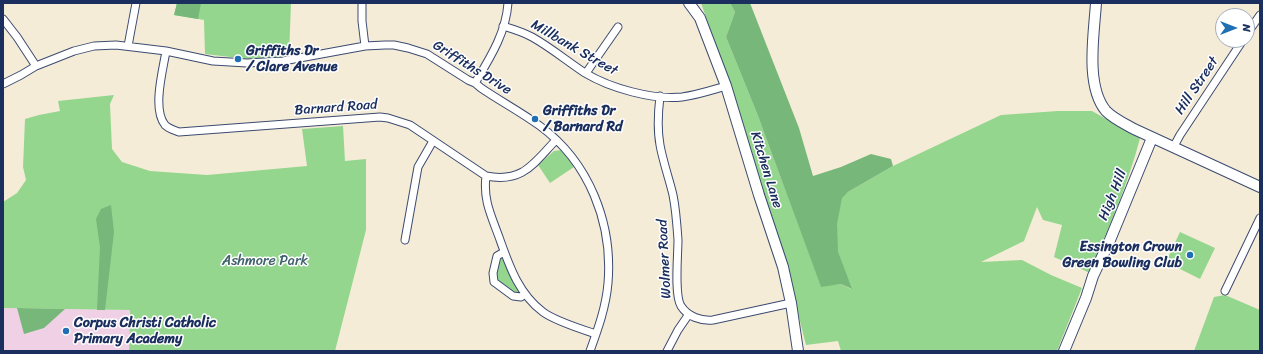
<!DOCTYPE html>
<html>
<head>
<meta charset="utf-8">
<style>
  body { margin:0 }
  #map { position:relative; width:1263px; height:354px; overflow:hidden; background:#f5ecd8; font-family:Sriracha,sans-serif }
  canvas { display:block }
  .frame { position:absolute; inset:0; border:4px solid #1b2f5e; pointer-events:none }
  .north { position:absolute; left:1215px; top:8px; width:40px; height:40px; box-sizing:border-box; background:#fff; border:1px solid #a4acbf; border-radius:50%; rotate:90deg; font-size:11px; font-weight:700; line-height:16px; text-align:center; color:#1b2f5e }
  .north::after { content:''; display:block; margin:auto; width:14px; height:18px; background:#1f6fb2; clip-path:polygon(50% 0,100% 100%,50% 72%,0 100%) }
</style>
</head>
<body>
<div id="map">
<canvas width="1263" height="354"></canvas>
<div class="frame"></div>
<div class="north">N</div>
</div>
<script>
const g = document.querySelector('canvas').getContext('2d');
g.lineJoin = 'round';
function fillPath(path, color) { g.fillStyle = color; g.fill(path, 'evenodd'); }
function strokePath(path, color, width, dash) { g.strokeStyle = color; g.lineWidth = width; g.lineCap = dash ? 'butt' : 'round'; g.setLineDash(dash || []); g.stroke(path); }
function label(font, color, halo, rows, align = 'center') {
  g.font = font + ' Sriracha,sans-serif'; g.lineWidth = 3; g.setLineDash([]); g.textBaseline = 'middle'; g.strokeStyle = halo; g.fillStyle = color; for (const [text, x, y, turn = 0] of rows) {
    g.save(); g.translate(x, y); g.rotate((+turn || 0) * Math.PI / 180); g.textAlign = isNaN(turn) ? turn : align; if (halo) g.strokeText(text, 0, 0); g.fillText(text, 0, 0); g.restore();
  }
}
fillPath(new Path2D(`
  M3 308 130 310 129 351H3Z`), '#f0d0e5');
fillPath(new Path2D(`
  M177 3H291L289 56 247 59 205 54 204 20 174 15Z
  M701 3H730L735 12 726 37 758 116 821 286 841 284 851 289 838 251 828 207 848 192 893 166 1001 115 1058 111H1092L1140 138C1128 185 1108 229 1090 273L1054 257 1062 225 1043 220 1037 207 1024 241 981 262 1022 260 1051 275 1082 288 1057 351H841L838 341 806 345 780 243 753 167 744 127Z
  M114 95 110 104 112 149 122 162 150 171 207 175 307 166 302 129 343 126 345 161 366 159V230L335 351H129L130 310 3 308V202L17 193 26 180 23 167 25 119 39 115 60 111 58 101Z
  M561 150 574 167 550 183 538 165 554 151Z
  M1180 232 1215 248 1200 279 1166 262Z
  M502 258 519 291 516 294 496 280V272L499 260Z
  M1225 295 1260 310V351H1194L1214 297Z`), '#94d68e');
fillPath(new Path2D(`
  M177 3H201L198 19 174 15Z
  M730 3H750L799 128 813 176 841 167 871 154 891 159 893 166 848 192 842 198 837 224 838 251 852 289 841 284 821 287 758 116 726 37 735 12Z
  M111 205 114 232 105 310H97L100 247 96 219 101 209Z
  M17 308 65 309 44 328 24 334Z`), '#77b779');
const street = new Path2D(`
  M362 3V21L365 46
  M3 19 17 37 36 66
  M503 26C513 29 523 32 532 37 550 47 567 61 585 73 610 88 652 100 682 97 697 95 712 90 726 86
  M1247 34 1260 15
  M128 46 136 3
  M166 51C163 70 152 109 165 125 169 129 174 130 179 132L380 117 388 118 410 125 486 176C523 183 533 164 556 140
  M586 73 618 27
  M475 83C490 58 506 33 508 3
  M3 84 21 75 36 66 74 51 94 46 116 45 166 51 213 61 247 63 283 61 365 46 385 45H394L408 48 427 54 468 80 475 83 481 88C500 101 521 112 540 126 589 162 613 223 608 283 606 307 598 329 590 351
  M660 96C658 113 657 129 660 145 663 162 669 178 673 195 676 210 677 225 678 240 678 255 674 295 681 306 688 317 701 321 713 320L791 303
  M1173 148 1180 135 1243 40
  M486 176C483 200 491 215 499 237 509 265 518 293 543 312 555 321 581 329 596 334
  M405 240 418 167 433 141
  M504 252 497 256 493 273 494 282 513 296 521 297 525 294
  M1225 291 1260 218
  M667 351 678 330 689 314`);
const secondary = new Path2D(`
  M689 3 700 18 726 86 759 195 783 267 791 303 798 351
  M1096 3C1094 34 1085 86 1106 111 1114 119 1125 124 1134 129L1260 187
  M1064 351 1086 298 1093 276 1110 240 1152 138`);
strokePath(street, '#3c4b70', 9);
strokePath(secondary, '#3c4b70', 12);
strokePath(street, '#fff', 7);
strokePath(secondary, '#fff', 10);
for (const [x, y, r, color] of [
  [238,59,4,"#1f6fb2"],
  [535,119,4,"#1f6fb2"],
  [1190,255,4,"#1f6fb2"],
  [66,331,4,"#1f6fb2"]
]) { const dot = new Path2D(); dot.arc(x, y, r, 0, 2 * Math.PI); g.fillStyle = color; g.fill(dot); strokePath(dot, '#fff', 1.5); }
label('14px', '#1b2f5e', '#fff', [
  ["Millbank Street",574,48,30],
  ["Griffiths Drive",472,68,32],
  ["Hill Street",1197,86,-56],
  ["Barnard Road",336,108,-4],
  ["Kitchen Lane",766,170,73],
  ["High Hill",1113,195,-68],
  ["Wolmer Road",665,259,-93]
]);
label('bold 14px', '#1b2f5e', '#fff', [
  ["Griffiths Dr",246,51],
  ["/ Clare Avenue",246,67],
  ["Griffiths Dr",543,111],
  ["/ Barnard Rd",543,127],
  ["Essington Crown",1182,247,"right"],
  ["Green Bowling Club",1182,263,"right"],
  ["Corpus Christi Catholic",74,323],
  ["Primary Academy",74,339]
], 'left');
label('14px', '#3f616c', '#fff', [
  ["Ashmore Park",265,261]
]);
</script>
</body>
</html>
